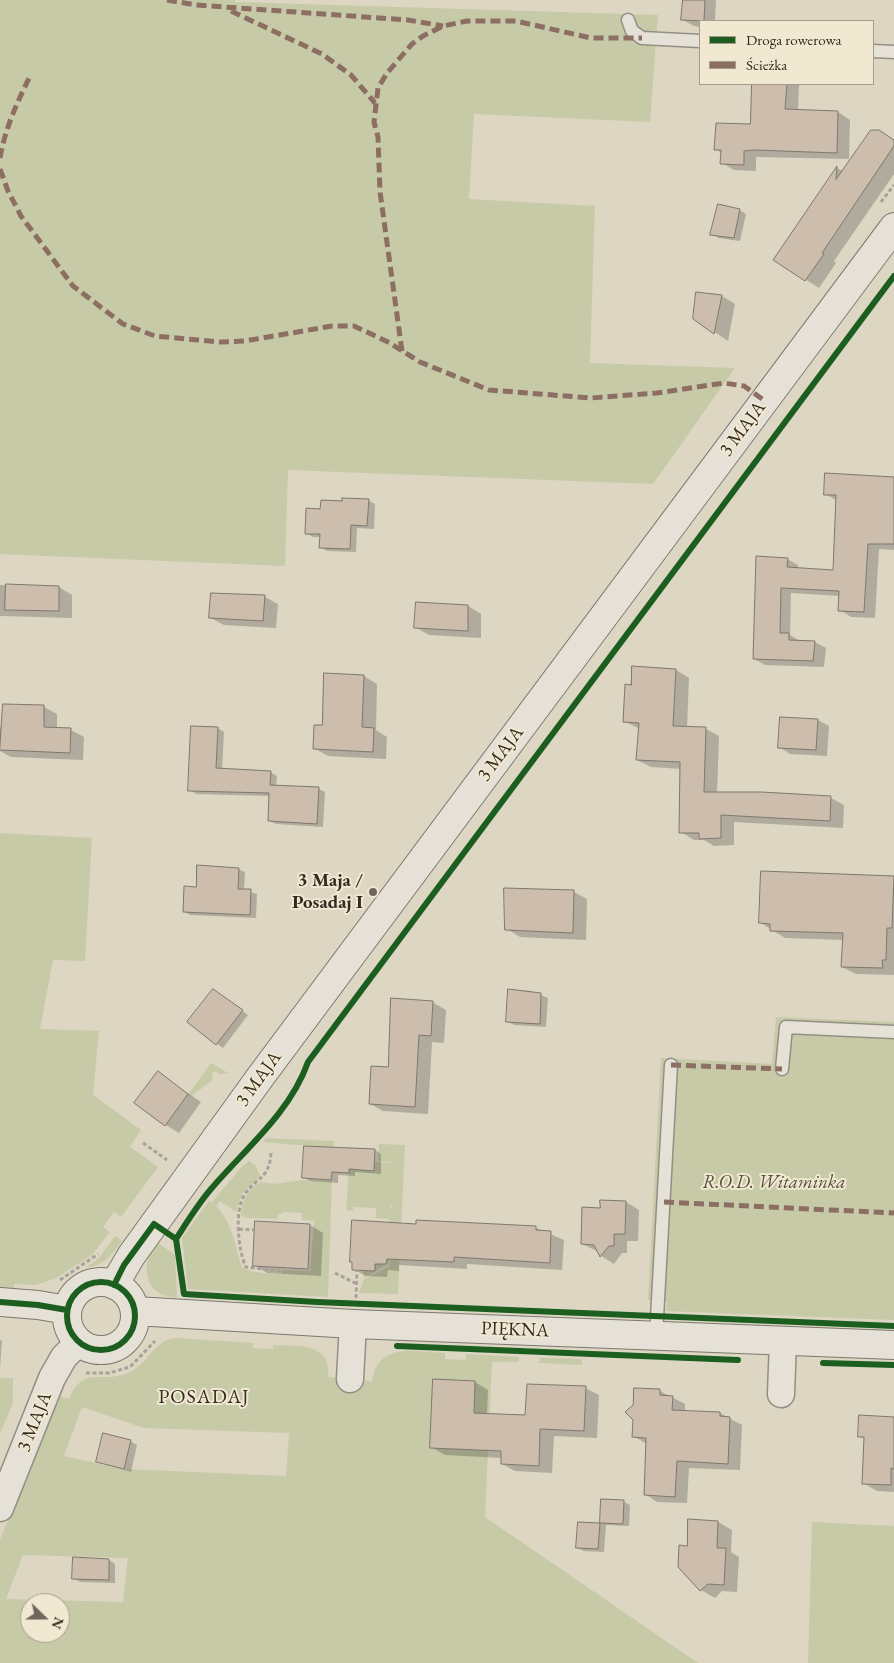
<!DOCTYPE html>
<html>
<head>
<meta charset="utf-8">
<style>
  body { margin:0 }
  #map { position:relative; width:894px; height:1663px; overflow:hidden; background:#ddd6c3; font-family:"EB Garamond",serif }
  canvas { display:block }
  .legend { position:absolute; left:699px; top:20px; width:175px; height:65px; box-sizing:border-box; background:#f0e8d1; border:1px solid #a59c8b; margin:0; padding:6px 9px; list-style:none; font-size:15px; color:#352a21 }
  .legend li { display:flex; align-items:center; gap:10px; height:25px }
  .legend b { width:25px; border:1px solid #a59c8b }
  .north { position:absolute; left:20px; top:1593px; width:50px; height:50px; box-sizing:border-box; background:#f0e8d1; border:1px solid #a59c8b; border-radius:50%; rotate:112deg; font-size:14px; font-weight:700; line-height:20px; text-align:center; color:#352a21 }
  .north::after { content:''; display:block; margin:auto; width:18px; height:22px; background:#70665a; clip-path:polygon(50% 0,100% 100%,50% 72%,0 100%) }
</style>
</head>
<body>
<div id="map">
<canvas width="894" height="1663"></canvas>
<ul class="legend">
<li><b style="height:6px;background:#1b5e20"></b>Droga rowerowa</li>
<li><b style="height:6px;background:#8d6e63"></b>Ścieżka</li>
</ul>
<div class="north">N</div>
</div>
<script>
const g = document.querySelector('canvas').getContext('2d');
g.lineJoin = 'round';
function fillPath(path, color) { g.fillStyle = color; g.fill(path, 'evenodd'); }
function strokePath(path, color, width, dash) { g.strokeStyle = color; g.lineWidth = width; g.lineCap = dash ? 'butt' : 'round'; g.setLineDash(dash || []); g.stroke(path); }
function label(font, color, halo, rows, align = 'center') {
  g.font = font + ' "EB Garamond",serif'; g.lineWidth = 4; g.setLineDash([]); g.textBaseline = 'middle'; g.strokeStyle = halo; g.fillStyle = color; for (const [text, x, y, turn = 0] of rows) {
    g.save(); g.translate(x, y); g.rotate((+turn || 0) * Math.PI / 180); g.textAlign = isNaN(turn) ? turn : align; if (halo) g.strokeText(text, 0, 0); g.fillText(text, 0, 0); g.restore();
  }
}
fillPath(new Path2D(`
  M0 0H235V2L658 15 650 122 474 114 469 199 595 206 590 363 735 368 653 484 288 470 285 566 0 554Z
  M0 833 92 838 85 961 53 960 40 1029 99 1031 93 1095 141 1130 130 1147 158 1167 121 1217 114 1212 103 1227 110 1232 92 1255 56 1278 36 1285 14 1284V1291L0 1290Z
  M776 1017 894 1022V1320L666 1311 667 1301 648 1300 661 1058 772 1064Z
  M211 1063 228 1073 220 1074 214 1071 212 1075 213 1080 190 1097 187 1096Z
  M266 1138 334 1141 332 1180 333 1148 263 1142Z
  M379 1144 405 1145 398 1294 359 1293 364 1279 389 1267 390 1263 392 1206 389 1204 392 1209 389 1263 364 1278 362 1270 374 1271 375 1264H386L389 1219 376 1218V1208L353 1207V1211L346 1210 349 1169 374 1171 375 1162 403 1164 378 1161Z
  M249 1161 256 1166 260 1176 242 1194 236 1212 220 1201 216 1206C235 1227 233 1242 242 1267 252 1274 269 1273 281 1274L282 1270 310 1271 314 1221 302 1220V1213L284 1212 278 1215V1219L247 1218 241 1215C241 1201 249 1188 261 1182L275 1184 303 1180 332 1181 328 1297 188 1289 182 1238 209 1201 212 1202 239 1170Z
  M115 1236 122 1241C112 1255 103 1266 85 1268L99 1258Z
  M157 1242 175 1255 177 1298C144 1296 139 1266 157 1242Z
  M175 1338 253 1343V1348L273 1349V1345C297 1346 332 1342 328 1377L372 1381C379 1341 415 1352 445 1353V1359L466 1360V1354L519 1357V1362H492L485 1517 698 1663H0V1540L59 1396 69 1399C84 1363 103 1386 132 1371 148 1362 155 1340 175 1338ZM82 1407 144 1428 289 1433 286 1476 124 1469 64 1456ZM23 1555 128 1558 123 1602 6 1599ZM30 1603H60V1633H30Z
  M540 1358 582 1359V1365L539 1363Z
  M0 1378H13V1403L0 1433Z
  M812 1522 894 1526V1663H808Z`), '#c7caa6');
fillPath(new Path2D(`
  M684 0H716L715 21H700V27L694 26 683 20Z
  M753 84H799L798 111 838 112 850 120 849 159 756 157V171L734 170 722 163V153L715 149 751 125Z
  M894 140V174L834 261 836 263 819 288 775 260 837 168 843 171Z
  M739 210 746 214 740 241 718 238 712 234Z
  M698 293 722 296 735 304 728 341 695 319Z
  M894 478V550L879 549 875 618 851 617 840 610V596L791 593 790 635 800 641 815 642 826 648 824 667 765 665 754 659 787 559 798 565V569L834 571 836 500 825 494Z
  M368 500 375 504 374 529 357 528 356 552 327 551 321 547V537H313L306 533 322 510V501Z
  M0 585 59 587 72 595V618L0 616Z
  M265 597 278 604 276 628 224 625 211 618Z
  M468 606 481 614V638L429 635 415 627Z
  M633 667 676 670 689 678 687 728 706 729 719 736 717 794 831 798 844 805 843 828 734 822V845L714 846 704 840H694L681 832 682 769 651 767 637 760 640 729 624 721Z
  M364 676 377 684 376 730 387 737 386 759 328 756 314 748 323 727Z
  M5 705 44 707 57 714V729L71 730 84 737 83 760 11 757 0 751V727H4Z
  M818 720 829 726 827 756 790 754 779 747Z
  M192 727 218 728 224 732 222 770 270 772 277 776 276 786 319 789 325 792 323 827 276 824 270 821 271 796 196 794 190 790Z
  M238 869 245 872 244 890 257 894 256 918 190 915 184 911 197 888Z
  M763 872 894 878V975L856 974 842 967 844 940 785 938 761 923Z
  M574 892 587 899 586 940 520 937 507 929Z
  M509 990 531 991 548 998 546 1027 514 1025 507 1021Z
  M220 994 248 1015 223 1048 188 1022Z
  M432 1002 446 1010 444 1043 432 1042 428 1114 383 1111 370 1104Z
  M158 1073 201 1102 179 1133 166 1125Z
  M305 1147 375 1150 381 1154V1174L355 1172V1176L338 1175V1183L310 1181 303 1177Z
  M626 1202 639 1210 638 1241H627V1253H622L614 1264 601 1256 599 1252 582 1244 601 1209Z
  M310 1225 323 1233 321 1276 267 1273 254 1265Z
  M417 1225 536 1228 564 1240 562 1270 467 1264V1269L399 1265V1271L388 1270 387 1277 366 1276 353 1269Z
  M0 1340 2 1341 0 1368Z
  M475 1382 488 1390 487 1414 527 1416 585 1388 599 1395 597 1438 554 1436 552 1473 515 1471 502 1464V1458L445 1455 431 1447Z
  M660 1391 685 1404V1412L720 1413 742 1425 740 1470 689 1468 687 1503 657 1502 645 1494 647 1444 633 1436Z
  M894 1418V1492L877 1491 863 1483 865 1439 860 1436Z
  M130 1441 137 1445 131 1472 97 1461Z
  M602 1501 624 1502 630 1505 629 1526 606 1525 604 1552 584 1551 577 1548 579 1523 601 1524Z
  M689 1521 718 1522 732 1530 731 1552 739 1557 737 1592 722 1591 715 1598 701 1590 679 1566 688 1547Z
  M74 1559 109 1560 115 1564V1583L80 1582 73 1578Z`), '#0003');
const building = new Path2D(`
  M683 0H705L704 21 681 20Z
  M752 84H787L785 109 838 111 837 153 754 150 744 151V165L720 164 721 150H714L716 123 750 124Z
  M871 130H879L894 140V146L822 253 824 254 805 281 773 260 837 166 836 179Z
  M718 204 740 209 734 238 710 235Z
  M696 292 722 295 714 334 693 319Z
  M825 473 894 477V544H868L864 612 838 611 839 591 781 588 780 633H789V640L815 641 813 661 753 659 756 556 788 558 787 567 833 570 836 495H824Z
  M342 498 369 499 367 526 351 525 350 549 319 548 320 534H305L306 508 320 509 321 500 342 501Z
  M6 584 59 586V611L5 610Z
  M211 593 265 595 263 621 209 618Z
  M416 602 468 605V631L414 628Z
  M632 666 676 669 673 726 706 727 704 792H762L831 796 830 821 721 815V838L699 839V833H679L680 762 636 760 639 723 623 722 625 684 631 685Z
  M324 673 364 675 362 727 374 728 373 752 313 749 314 725H322Z
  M3 704 44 705V727L71 728 70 753 0 750Z
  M780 717 818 719 816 750 778 748Z
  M191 726 218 727 216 768 271 771 270 785 319 787 317 824 268 821 269 793 188 791Z
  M197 865 239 868 238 889H251L250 915 183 912 184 886 196 887Z
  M761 871 894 876 892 928H887L886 960H882L883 968 841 967 843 933 770 931V924L759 923Z
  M504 888 574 890 573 933 505 930Z
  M213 989 243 1010 216 1045 187 1022Z
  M508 989 541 993 540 1024 506 1022Z
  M391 998 433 1001 431 1036 419 1035 415 1107 369 1104 371 1066 388 1067Z
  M158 1071 188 1094 165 1126 134 1103Z
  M304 1146 375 1149 374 1171 349 1169V1173L332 1172 331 1180 302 1178Z
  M600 1200 626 1201 625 1234H614V1246H609L600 1257 594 1245 581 1244 582 1207 600 1208Z
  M352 1220 416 1224V1220L536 1226V1230L551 1231 550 1263 454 1257V1262L387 1259 386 1264H375V1271L352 1270V1262H350Z
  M255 1221 310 1224 308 1269 253 1266Z
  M433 1379 475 1381 474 1413 525 1415 527 1384 586 1386 584 1431 540 1429 539 1466 501 1464V1451L430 1448Z
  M634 1388 660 1389V1395L673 1396 672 1410 720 1412V1416L730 1417 728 1464 677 1461 675 1497 644 1495 646 1438 632 1437 633 1420 625 1412 633 1405Z
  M859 1415 894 1417V1469L891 1468V1485L862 1484 864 1437H858Z
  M103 1433 131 1440 124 1469 96 1462Z
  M601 1499 624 1500 623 1524 600 1523Z
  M688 1519 718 1521 717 1548H726L724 1585 708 1584 700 1591 678 1567 679 1545 687 1546Z
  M578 1522 600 1523 598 1549 576 1548Z
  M73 1557 109 1559V1580L72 1579Z`);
fillPath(building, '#ccbdad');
strokePath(building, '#7d786e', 1);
const lane = new Path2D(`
  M628 20 632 31 642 38 700 41
  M873 51 894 52
  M782 1069 786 1027 894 1032
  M656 1336 671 1065`);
const street = new Path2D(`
  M350 1379 353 1324
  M781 1394 783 1341
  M0 1508 52 1378 64 1357 79 1342`);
const secondary = new Path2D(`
  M67 1316a34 34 0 1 1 68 0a34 34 0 1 1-68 0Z
  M114 1285 131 1256 261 1076 894 227
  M0 1302 38 1305 67 1310
  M135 1311 353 1324 894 1345`);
strokePath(lane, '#948f84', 15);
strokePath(street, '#948f84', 29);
strokePath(secondary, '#7d786e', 30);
strokePath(new Path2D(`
  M881 202 894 185
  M143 1143 167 1160
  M271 1153C269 1179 258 1176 245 1194 234 1209 238 1251 246 1267L279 1271V1267
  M239 1229 254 1230
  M335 1273 357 1284
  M60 1280 98 1254
  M356 1298 357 1270
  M86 1373H109L130 1367 155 1341`), '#a7a29a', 3, [4, 2.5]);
strokePath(lane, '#e5e1d7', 12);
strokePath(street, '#e5e1d7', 26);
strokePath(secondary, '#e5e1d7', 28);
strokePath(new Path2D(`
  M167 0 196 5 408 20 443 26
  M231 11 322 54 351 75 375 103
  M0 158C5 128 18 101 31 74
  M0 169 8 191 21 216 73 286 123 324 155 336 220 342 245 341 332 326H354L388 342 420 362 489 390 591 398 657 393 724 383 744 386 765 401
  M402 351 380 192 378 137 374 122 378 88 387 73 412 44 423 36 443 26 467 21H516L591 38H642
  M671 1065 782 1069
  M664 1202 894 1213`), '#8d6e63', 5, [10, 5]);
strokePath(new Path2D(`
  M176 1239C187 1222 198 1204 211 1189 245 1149 290 1113 308 1062L894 276
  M67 1316a34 34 0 1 1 68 0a34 34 0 1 1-68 0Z
  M114 1285 124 1265 154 1224 176 1239 184 1294 317 1302 894 1326
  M0 1302 38 1305 67 1310
  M397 1346 738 1360
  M823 1363 894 1365`), '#1b5e20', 6);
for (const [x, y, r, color] of [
  [373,892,5,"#70665a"]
]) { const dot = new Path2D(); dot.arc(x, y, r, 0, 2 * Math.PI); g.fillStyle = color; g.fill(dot); strokePath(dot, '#f0e8d1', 2); }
label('19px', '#352a21', '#f0e8d1', [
  ["3 MAJA",743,429,-53],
  ["3 MAJA",501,754,-53],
  ["3 MAJA",259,1079,-54],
  ["PIĘKNA",515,1330,2],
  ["3 MAJA",35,1422,-68]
]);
label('bold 19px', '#352a21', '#f0e8d1', [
  ["3 Maja /",363,881],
  ["Posadaj I",363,903]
], 'right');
label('italic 19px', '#55503c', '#f0e8d1', [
  ["R.O.D. Witaminka",774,1183]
]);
g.letterSpacing = '1px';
label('20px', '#352a21', '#f0e8d1', [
  ["POSADAJ",204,1398]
]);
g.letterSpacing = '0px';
</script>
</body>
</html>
